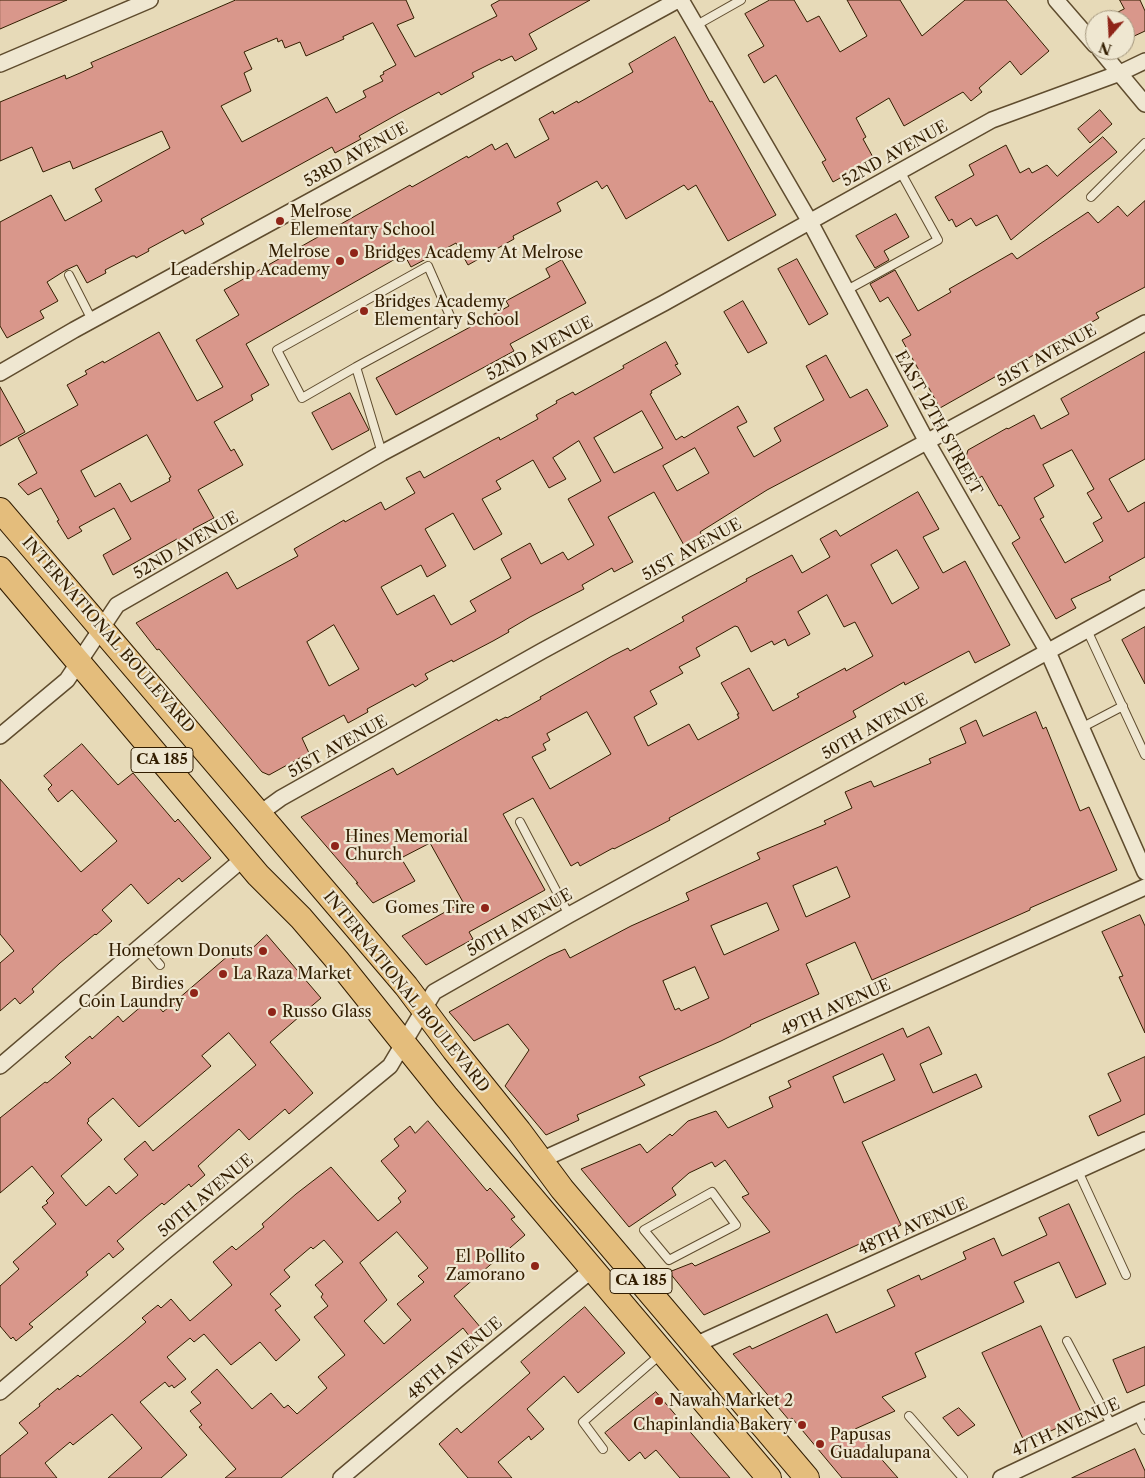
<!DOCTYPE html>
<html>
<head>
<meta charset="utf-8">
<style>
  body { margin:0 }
  #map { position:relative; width:1145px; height:1478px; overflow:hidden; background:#e7dab8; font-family:"Libre Caslon Text",serif }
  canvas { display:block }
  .north { position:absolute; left:1085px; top:10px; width:50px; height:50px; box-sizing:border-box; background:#efe7d1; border:1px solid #a3967d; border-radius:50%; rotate:199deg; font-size:14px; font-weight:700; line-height:20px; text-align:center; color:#321d00 }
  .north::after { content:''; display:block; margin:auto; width:18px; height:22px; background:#8f2418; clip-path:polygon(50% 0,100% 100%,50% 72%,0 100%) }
</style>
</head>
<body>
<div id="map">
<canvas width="1145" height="1478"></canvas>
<div class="north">N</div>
</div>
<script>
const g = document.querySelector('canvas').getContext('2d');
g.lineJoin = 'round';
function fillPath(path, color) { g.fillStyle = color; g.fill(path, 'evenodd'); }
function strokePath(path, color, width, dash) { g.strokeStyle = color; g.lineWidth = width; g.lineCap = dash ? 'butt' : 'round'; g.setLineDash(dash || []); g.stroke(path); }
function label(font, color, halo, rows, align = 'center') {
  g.font = font + ' "Libre Caslon Text",serif'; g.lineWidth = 4.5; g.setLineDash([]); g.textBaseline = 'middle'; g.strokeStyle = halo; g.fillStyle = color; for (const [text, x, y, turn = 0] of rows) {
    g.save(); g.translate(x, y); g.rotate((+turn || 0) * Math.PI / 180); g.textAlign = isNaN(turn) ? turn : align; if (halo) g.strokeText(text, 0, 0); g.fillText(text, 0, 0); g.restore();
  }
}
const building = new Path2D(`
  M0 0H67L0 29Z
  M236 0H406L414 18 397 25 415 57 497 16 491 5 500 0H590L529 34 537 49 515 61 512 56 501 61 500 59 472 73 474 77 441 95 439 92 398 114 359 136 361 139 335 153 332 147 201 219 204 224 185 234 183 230 148 249 149 251 136 258 135 256H132L105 270 106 273 87 283 77 265 66 270 47 282 58 301 40 311 44 318 7 338 0 326V222L51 195 65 221 102 201 95 189 170 148 162 131 73 169 70 161 43 172 32 147 0 161V102L65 75 66 79 80 73 93 67 91 63ZM373 23 396 65 383 72 384 74 380 76 383 81 363 91 366 97 336 113 327 97 242 142 221 106 251 91 244 73 252 69 244 52 277 38 278 42 282 40 285 48 300 42 306 56 344 39 343 37Z
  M770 0H794L807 22 819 16 840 52 867 36 847 0H900L922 36 965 0H1006L1049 51 1021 75 1010 61 979 88 982 92 971 101 963 92 904 126 889 98 856 118 866 137 863 139 874 159 833 182 822 162 826 160 776 75 764 83 748 55 764 46 745 14Z
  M1120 0H1140L1145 11V31L1130 38 1125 28V20H1121L1118 12 1124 9Z
  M675 37 710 102 712 101 776 215 728 241 696 185 688 190 684 185 626 219 607 185 602 189 597 181 557 203 561 211 513 236 514 239 468 265 456 243 411 267 404 254 246 344 269 385 251 395 253 400 214 422 231 451 234 449 243 465 198 490 214 518 193 529 195 532 178 541 177 539 113 575 103 555 131 539 114 508 79 527 82 531 68 539 57 521 59 520 41 488 28 495 18 484 37 473 18 438 78 405 67 385 87 374 85 371 103 361 104 363 159 332 197 401 223 387 196 340 239 315 224 290 410 185 412 187 467 156 468 158 492 144 495 150 507 143 515 158 549 139 539 119 553 111 554 114 577 101 578 103 633 72 629 64ZM147 435 171 477 169 478 170 481 131 502 120 483 95 497 81 471Z
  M1100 110 1112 124 1090 143 1078 129Z
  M1103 137 1117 152 1011 240 997 215 976 226 971 218 956 227 952 219 949 221 935 197 974 175 969 165 1006 145 1020 173 1029 168 1032 173 1047 165 1057 176Z
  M1145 201V287L1096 313 1099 318 940 408 902 340 911 335 888 297 880 302 870 284 895 270 918 311 951 292 949 289 1012 253 1017 259 1088 212 1098 223 1118 206 1127 216Z
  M896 214 909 237 884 251 889 260 875 268 856 236Z
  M797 259 828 314 809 325 778 269Z
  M562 260 586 303 510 344 514 351 396 415 376 378 509 306 506 301 550 277 546 269Z
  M743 301 767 343 748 353 724 312Z
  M666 342 678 364 675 365 681 374 651 391 652 393 650 394 676 440 682 436 684 438 738 406 747 422 737 427 754 457 781 441 774 428 824 400 806 366 826 355 850 398 867 389 888 426 767 490 700 532 703 537 685 547 654 492 608 517 633 562 614 572 612 568 582 585 584 589 530 617 508 630 509 632 493 641 453 662 452 660 425 674 428 679 415 687 413 684 367 709 368 712 348 723 344 715 302 738 309 753 269 775 262 772 159 649 157 650 136 623 227 572 237 589 298 556 294 549 344 520 345 522 381 502 385 510 415 493 406 478 420 471 424 478 493 440 499 437 500 440 538 419 536 415 557 403 556 401 573 392 575 395 624 368 623 366ZM642 411 663 448 614 473 594 438ZM579 441 601 481 568 499 594 545 568 560 563 552 541 564 530 543 501 559 511 578 470 601 476 611 451 625 434 595 397 615 381 587 421 565 427 577 446 566 425 529 453 513 474 550 502 534 482 499 501 489 496 481 533 460 549 488 566 479 553 458ZM695 448 709 473 677 491 663 466ZM334 625 359 669 329 686 307 642Z
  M1145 352V459L1109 479 1128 512 1145 502V557L1109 577 1111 580 1071 599 1076 608 1056 619 1012 543 1020 538 1001 505 999 506 982 476 978 479 966 457 968 450 1007 428 1008 429 1034 415 1041 429 1069 414 1061 399ZM1072 450 1094 489 1087 493 1102 518 1093 523 1103 541 1065 563 1040 519 1044 517 1034 498 1054 486 1043 465Z
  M0 387 25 432 0 446Z
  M350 393 369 430 332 450 312 413Z
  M918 492 939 529 923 537 943 573 965 561 1010 645 975 663 969 651 905 685 904 682 853 711 856 717 669 818 670 820 651 830 614 849 613 848 580 866 578 862 571 866 533 798 503 814 545 890 469 932 473 939 426 965 402 936 463 902 430 843 401 858 415 881 373 903 356 883H358L301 817 393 768 397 775 497 719 498 721 506 717 507 718 541 699 540 697 612 656 628 648 630 651 684 621 682 617 747 581 746 579 792 555 802 573 830 557 820 539 836 530 840 536ZM897 550 919 588 892 604 871 565ZM827 595 844 627 855 622 873 656 846 671 845 668 797 694 799 697 773 711 749 668 721 683 739 714H737L739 718 698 740 689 724 648 746 634 717 657 704 650 691 683 673 679 667 700 656 696 648 735 626 738 627 751 652 772 641 774 645 785 639 788 646 810 634 798 612ZM587 712 611 754 550 789 532 757 546 750 543 744 550 740 547 734Z
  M1145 627V684L1122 640Z
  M1036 712 1043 729 1046 727 1080 811 1089 807 1117 870 1030 908V910L872 980 855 942 806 964 819 994 750 1025 751 1026 721 1041 639 1077 645 1085 577 1115 579 1120 546 1135 505 1086 529 1050 508 1024 474 1041 449 1012 549 956 565 949 570 958 631 926 689 900 686 893 760 859 757 853 826 824 824 821 852 808 845 792 871 781 874 787 931 763 929 759 966 743 960 728 976 720 983 736ZM837 867 850 897 806 917 793 886ZM767 903 779 930 724 955 711 926ZM695 967 709 998 681 1011 679 1008 675 1010 663 981Z
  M82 744 118 785 133 773 175 822 178 819 211 858 182 882 179 878 148 904 131 884 102 910 112 921 96 935 95 934 60 963 32 989 34 992 20 1004 15 998 0 1011V963L14 951 0 934V779L81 872 117 841 72 790 58 802 48 789 52 785 44 776Z
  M1140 915 1145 926V1033L1119 977 1123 976 1102 932Z
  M267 935 321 998 270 1042 313 1093 289 1114 285 1109 249 1140 239 1129 198 1166 205 1175 191 1187 189 1184 164 1205 162 1203 145 1217 117 1241 124 1249 113 1258 109 1253 86 1272 88 1275 29 1324 33 1327 16 1341 13 1337 11 1339 0 1326V1286L19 1269 13 1262 56 1224 42 1207 48 1203 46 1201 54 1193 32 1166 0 1193V1118L45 1082 47 1083 71 1063 65 1057 90 1036 92 1039 118 1016 123 1022 151 998 163 1012 229 955 233 959 248 946 251 949ZM229 1033 256 1065 153 1151 145 1141 124 1159 138 1175 116 1194 109 1186 86 1206 61 1176 102 1140 87 1123 89 1121 88 1119 113 1098 139 1127 211 1066 202 1056Z
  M929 1027 942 1054 920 1064 933 1093 976 1074 982 1087 862 1142 901 1225 704 1315 669 1272 692 1263 695 1266 770 1232 742 1197 749 1194 725 1160 715 1167 712 1162 689 1173 672 1188 676 1195 629 1227 581 1169 640 1144 647 1153 670 1134 672 1136 688 1121 716 1111 728 1128 773 1107 769 1097 791 1087 788 1081 903 1028 907 1037ZM883 1054 895 1080 844 1103 833 1077Z
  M1145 1057V1114L1098 1136 1089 1116 1121 1101 1108 1074Z
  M428 1121 487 1191 490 1188 505 1205 515 1217 511 1219 525 1235 454 1296 481 1328 470 1337 463 1328 281 1478H225L236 1469 199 1427 202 1425 190 1411 201 1403 191 1392 217 1369 252 1409 271 1393 284 1408 288 1405 297 1414 327 1388 318 1377 345 1355 314 1317 328 1306 321 1297 323 1294 315 1285 343 1262 324 1240 313 1249 311 1247 284 1270 290 1277 270 1294 281 1306 275 1310 300 1340 276 1361 260 1342 231 1365 204 1334 194 1342 190 1338 167 1357 186 1379 174 1388 172 1385 169 1387 165 1382 140 1402 187 1455 161 1478H108L142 1448 112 1414 73 1445 70 1442 45 1463 57 1478H0V1456L28 1433 19 1423 40 1406 39 1404 58 1388 59 1390 78 1375 80 1377 124 1341 146 1322 142 1318 158 1305 161 1308 171 1299 190 1321 232 1285 213 1262 232 1246 236 1250 264 1227 262 1224 296 1194 331 1167 378 1221 401 1202 398 1198 406 1191 381 1161 399 1146 394 1139 410 1126 415 1133ZM397 1232 428 1268 418 1276 424 1282 397 1304 411 1320 384 1344 364 1321 387 1300 360 1263Z
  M1069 1204 1106 1284 1076 1298 1059 1262 1014 1282 1024 1302 915 1353 926 1377 882 1397 895 1411 855 1429 898 1478H842L792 1418 789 1420 733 1354 750 1346 752 1349 827 1314 836 1333 895 1306 887 1290 919 1275 921 1280 966 1259 963 1252 994 1238 1002 1256 1047 1235 1039 1218Z
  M585 1307 625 1353 578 1393 564 1376 527 1409 544 1429 531 1440 529 1436 498 1462 512 1478H468L439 1444 457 1428 461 1433 530 1373 521 1362Z
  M1041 1326 1083 1416 1025 1443 982 1353Z
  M1145 1347V1385L1127 1393 1113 1360Z
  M656 1392 679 1419 730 1478H680L656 1450 645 1459 640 1452 629 1461 605 1433Z
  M959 1408 975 1425 958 1436 943 1418Z
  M1135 1449 1145 1471V1478H1072Z`);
fillPath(building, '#d9978b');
strokePath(building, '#321d00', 1);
const service = new Path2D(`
  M695 26 741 0
  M1091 197 1145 143
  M69 275 92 320
  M847 290 938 240 900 171
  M356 367 302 398 277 350 428 266 450 316 356 367 382 453
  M1087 630 1145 755
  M1081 728 1123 706
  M520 822 569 915
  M143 945 160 965
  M1078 1171 1126 1275
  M712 1192 736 1225 669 1260 644 1230Z
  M1067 1341 1112 1426
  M1137 1414 1145 1430
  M909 1416 963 1478
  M603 1449 583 1422 661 1354`);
const minor = new Path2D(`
  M681 0 810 222 927 442 1048 652 1145 872
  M1056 0 1095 45
  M1100 50 1145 104
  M0 64 150 0
  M0 373 74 330 678 0
  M0 736 67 680 117 605 382 453 664 303 992 120 1120 73 1145 61
  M259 814 281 798 542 651 1145 323
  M0 1066 244 858
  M541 1160 1145 887
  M695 1345 1145 1140
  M0 1392 166 1251 390 1066 434 992 569 915 1145 598
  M341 1478 456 1381 593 1269
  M1001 1478 1145 1410`);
const primary = new Path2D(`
  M0 510 406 986 454 1050 519 1131 562 1189 807 1478
  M0 569 258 875 301 918 337 960 446 1096 769 1478`);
strokePath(service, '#5f4c2e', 10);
strokePath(minor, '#5f4c2e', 18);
strokePath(primary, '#321d00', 26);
strokePath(service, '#efe7d1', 8);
strokePath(minor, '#efe7d1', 15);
strokePath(primary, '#e4bd7c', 24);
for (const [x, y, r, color] of [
  [280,221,5,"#8f2418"],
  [354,253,5,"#8f2418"],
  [340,261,5,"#8f2418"],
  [364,311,5,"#8f2418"],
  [335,846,5,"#8f2418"],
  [485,908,5,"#8f2418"],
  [263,951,5,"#8f2418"],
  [223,974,5,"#8f2418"],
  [194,993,5,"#8f2418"],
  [272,1012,5,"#8f2418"],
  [535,1266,5,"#8f2418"],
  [659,1401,5,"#8f2418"],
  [802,1425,5,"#8f2418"],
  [820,1444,5,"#8f2418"]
]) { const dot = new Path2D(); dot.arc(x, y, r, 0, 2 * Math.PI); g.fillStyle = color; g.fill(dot); strokePath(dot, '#efe7d1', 2); }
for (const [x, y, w] of [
  [162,760,62],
  [641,1281,62]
]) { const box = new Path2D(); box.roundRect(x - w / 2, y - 12.5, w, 25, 4); g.fillStyle = '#efe7d1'; g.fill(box); strokePath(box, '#321d00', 1); }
label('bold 15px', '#321d00', null, [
  ["CA 185",162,760],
  ["CA 185",641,1281]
]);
label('16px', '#321d00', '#efe7d1', [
  ["52ND AVENUE",895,154,-29],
  ["53RD AVENUE",356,155,-29],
  ["52ND AVENUE",540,349,-28],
  ["51ST AVENUE",1047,356,-29],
  ["EAST 12TH STREET",938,423,61],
  ["52ND AVENUE",186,546,-30],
  ["51ST AVENUE",692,550,-29],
  ["INTERNATIONAL BOULEVARD",108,635,49],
  ["50TH AVENUE",875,727,-29],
  ["51ST AVENUE",338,747,-29],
  ["50TH AVENUE",520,923,-30],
  ["INTERNATIONAL BOULEVARD",406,992,51],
  ["49TH AVENUE",836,1008,-24],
  ["50TH AVENUE",206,1196,-40],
  ["48TH AVENUE",913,1227,-24],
  ["48TH AVENUE",455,1359,-40],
  ["47TH AVENUE",1066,1428,-25]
]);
label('16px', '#321d00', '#efe7d1', [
  ["Melrose",290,212],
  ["Elementary School",290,230],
  ["Melrose",330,252,"right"],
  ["Leadership Academy",330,270,"right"],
  ["Bridges Academy At Melrose",364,253],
  ["Bridges Academy",374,302],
  ["Elementary School",374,320],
  ["Hines Memorial",345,837],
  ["Church",345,855],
  ["Gomes Tire",475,908,"right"],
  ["Hometown Donuts",253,951,"right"],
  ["La Raza Market",233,974],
  ["Birdies",184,984,"right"],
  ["Coin Laundry",184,1002,"right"],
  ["Russo Glass",282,1012],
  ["El Pollito",525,1257,"right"],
  ["Zamorano",525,1275,"right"],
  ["Nawah Market 2",669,1401],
  ["Chapinlandia Bakery",792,1425,"right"],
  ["Papusas",830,1435],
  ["Guadalupana",830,1453]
], 'left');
</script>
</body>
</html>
